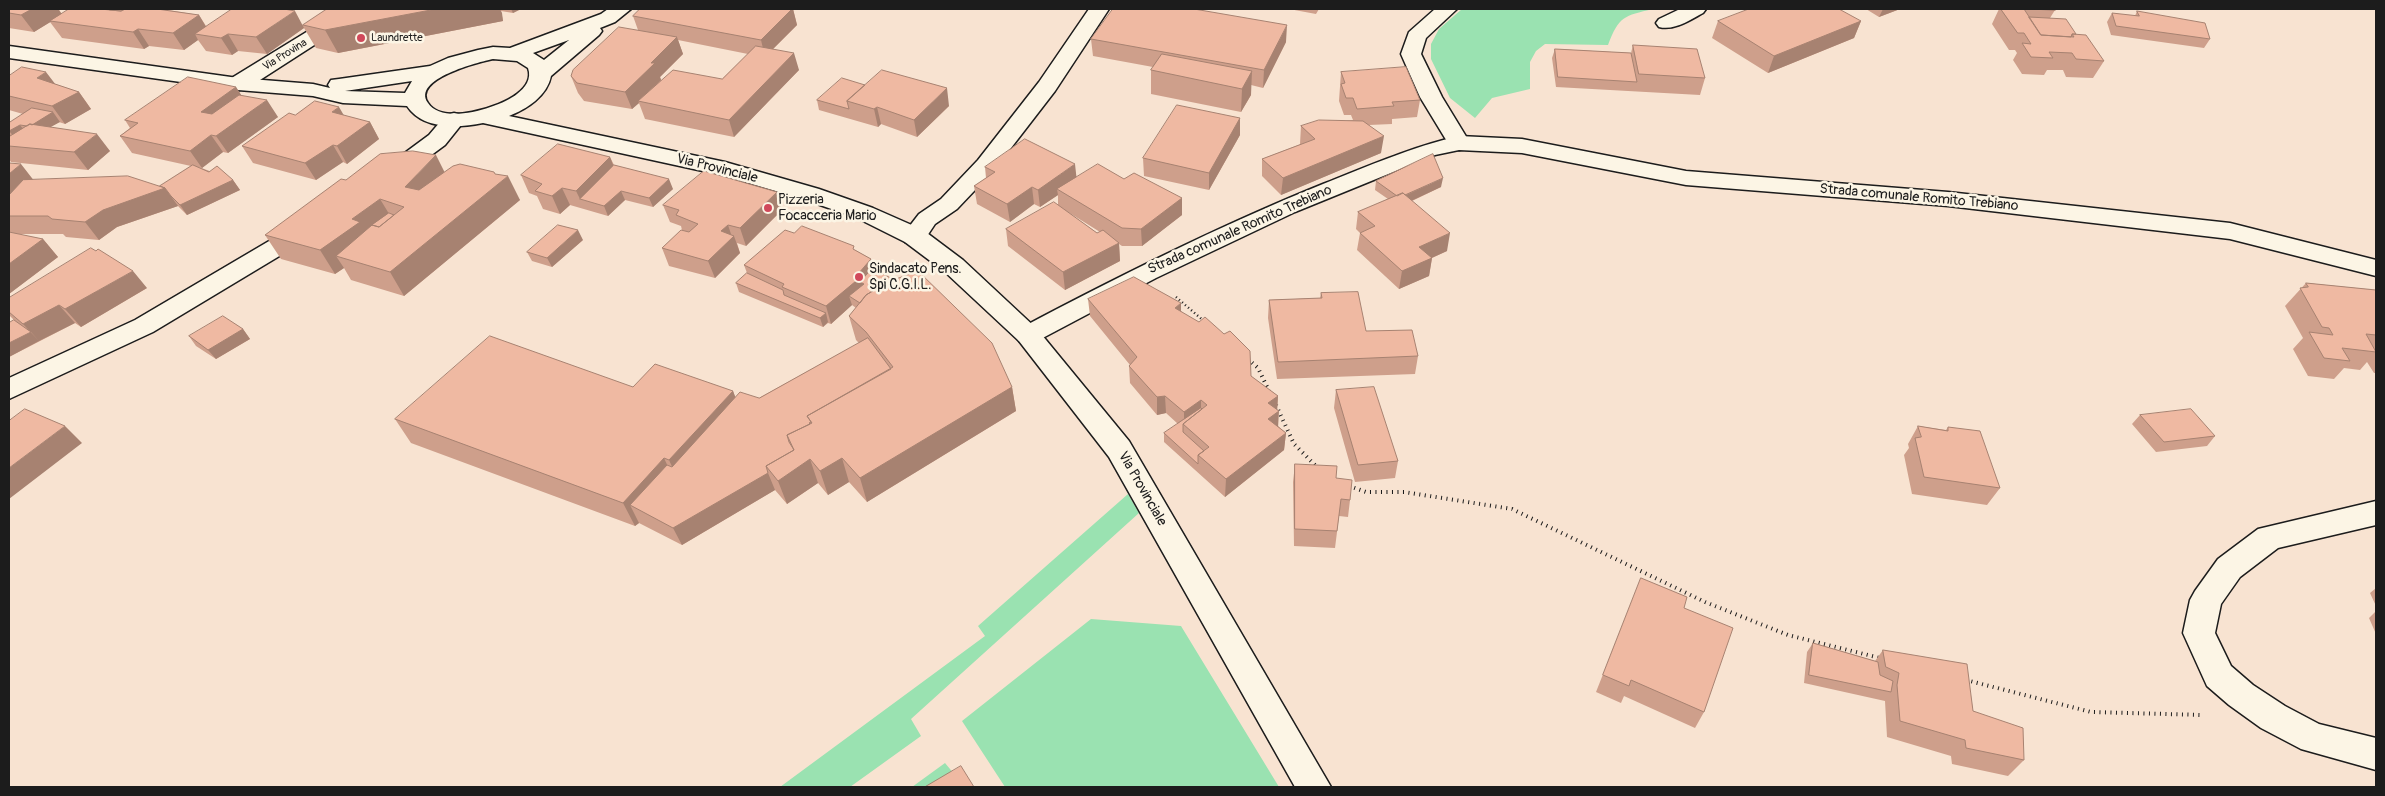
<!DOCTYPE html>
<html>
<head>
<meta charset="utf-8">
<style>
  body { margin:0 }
  #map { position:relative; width:2385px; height:796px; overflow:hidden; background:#f8e3d1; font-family:Pangolin,sans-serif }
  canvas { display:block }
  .frame { position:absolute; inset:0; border:10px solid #1c1c1c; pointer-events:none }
</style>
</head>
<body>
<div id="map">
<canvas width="2385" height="796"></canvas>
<div class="frame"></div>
</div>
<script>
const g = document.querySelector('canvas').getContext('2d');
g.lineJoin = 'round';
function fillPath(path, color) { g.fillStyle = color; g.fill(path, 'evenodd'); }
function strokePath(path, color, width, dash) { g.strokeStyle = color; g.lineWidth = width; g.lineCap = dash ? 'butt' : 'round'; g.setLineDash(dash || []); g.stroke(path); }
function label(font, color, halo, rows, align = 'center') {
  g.font = font + ' Pangolin,sans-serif'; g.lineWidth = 5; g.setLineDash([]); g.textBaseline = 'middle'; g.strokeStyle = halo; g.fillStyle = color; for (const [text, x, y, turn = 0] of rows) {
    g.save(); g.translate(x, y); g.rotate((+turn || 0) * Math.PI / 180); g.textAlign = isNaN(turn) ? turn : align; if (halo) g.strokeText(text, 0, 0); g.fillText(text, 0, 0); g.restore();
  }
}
fillPath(new Path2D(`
  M1462 9H1653C1624 16 1619 16 1608 45L1545 44 1536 51 1530 62V89L1492 98 1475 118 1450 98 1431 59V44L1439 29Z
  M1128 494 1139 513 911 719 921 736 850 787H780L985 636 978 626Z
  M1091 619 1181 626 1279 787H1005L962 721Z
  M945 763 965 787H912Z`), '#9ae2b1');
const minor = new Path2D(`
  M344 9H367L364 13 246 89 238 90 230 89 227 84 230 79Z
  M1089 9H1109L1055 91 994 170 957 209 935 224 923 242 914 244 905 242 902 236 919 214 941 199 978 160 1039 82Z
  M1435 9H1457L1426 38 1421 54 1442 97 1470 143 1467 148 1459 150 1451 148 1448 143 1420 97 1401 54 1409 32Z
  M1680 9H1706L1703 13C1690 20 1674 31 1659 27L1656 23 1659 19Z
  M454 113 462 115 465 120 445 145 399 179 391 181 383 179 379 174 383 169 429 135 446 115Z
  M307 221 316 224 319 229 316 234 153 332 9 399V378L135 320 298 224Z`);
const tertiary = new Path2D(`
  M1459 136 1522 139 1686 171 1948 192 2230 223 2376 260V276L2230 239 1948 206 1686 185 1522 153 1459 150 1435 155 1295 212 1156 278 1037 341 1028 344 1019 341 1015 335 1019 329C1119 276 1219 226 1323 184 1368 166 1412 147 1459 136Z
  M2376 501V525L2278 548 2240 577 2221 604 2215 633 2231 666 2253 685 2285 706 2319 724 2376 738V770L2301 749 2261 728 2229 705 2207 686 2183 633 2190 600 2195 591 2218 559 2258 529Z`);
const secondary = new Path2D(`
  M608 9H631L615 22 600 28 602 31 599 35 551 76C547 96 527 109 509 116L725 162 819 189 873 208 923 230 963 260 1037 329 1129 441 1331 787H1295L1109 457 1019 341 945 272 905 242 857 218 803 199 721 175 483 123C458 128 423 130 407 106L343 103 313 96 238 90 9 58V46L238 78 313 84 330 88 328 85 331 80 339 79 430 66 448 58 478 50 493 47 510 48 601 14ZM569 40 544 60 533 53ZM493 59 517 61 528 68C532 79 525 88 517 94 501 107 443 126 428 103 411 79 479 62 493 59ZM412 81 405 93 345 91Z`);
strokePath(minor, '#1c1c1c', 3);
strokePath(tertiary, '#1c1c1c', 3);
strokePath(secondary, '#1c1c1c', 3);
strokePath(new Path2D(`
  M1176 297 1205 322`), '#1c1c1c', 2.5, [1, 3]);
strokePath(new Path2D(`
  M1248 359 1258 368 1270 393
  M1276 405 1294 444 1316 466
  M1349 486 1366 492H1404L1512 509 1705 602 1788 635 1880 658
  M1966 680 2091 712 2203 715`), '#1c1c1c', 4, [1, 4.5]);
fillPath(minor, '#fcf5e5');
fillPath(tertiary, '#fcf5e5');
fillPath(secondary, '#fcf5e5');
fillPath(new Path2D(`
  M9 9H62L59 10 62 14 110 10 109 9H162H161L199 15 206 26 303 25 327 9H521L513 13 501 11 503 21 338 53 316 48 304 28 267 54 238 51 232 55 206 51 198 40 184 50 149 46 144 49 62 38 50 22 34 32 9 28Z
  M640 9H793L797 25 773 49 799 70 734 137 645 119 639 103 632 109 584 101 578 93 571 76 638 30 633 16ZM678 40 748 54 722 79 661 80 660 77 683 54Z
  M1289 9H1319L1316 14Z
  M1866 9H1900L1879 17Z
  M1999 9H2054L2055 10 2050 18 2076 34 2104 61 2093 78 2066 77 2063 70H2047L2044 75 2022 74 2013 60 2017 53 2015 50H2009L1992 24Z
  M2137 11 2210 39 2204 48 2111 35 2107 22 2112 13 2135 16Z
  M1718 21H1861L1854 38 1768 73 1712 38Z
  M1091 39 1286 42 1263 88 1251 85V95L1241 112 1151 94V70L1153 67 1093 56Z
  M1633 45 1705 78 1700 95 1556 87 1552 58 1555 49 1631 53Z
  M1341 72 1420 100 1417 117 1392 119V124L1369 125 1381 153 1281 195 1262 176V159L1301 144H1300L1301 126 1353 120 1351 115H1344L1339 101Z
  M9 76 55 84 79 92 91 109 65 124 59 122 50 127 110 151 88 170 11 162 9 159V123L23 114 9 110Z
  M865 85 949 106 917 137 881 124 878 127 819 110 817 100Z
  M236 87 241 95 278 117 228 153 223 152 202 168 199 167 233 180 240 190 187 215 178 206 117 227 99 240 66 237 63 234H16L43 239 58 257 9 294V163L33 180 160 186 191 166 132 153 120 136 130 128 125 120Z
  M295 115 344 116 370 122 379 139 347 164 343 162 316 180 253 163 242 146Z
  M1240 118V135L1209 190 1144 176 1143 158Z
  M610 157 614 165 673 189 653 207 625 200 608 216 570 205 560 214 543 209 537 196 529 193 521 175Z
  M985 167 1076 177 1124 179 1182 198V215L1142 246H1122L1119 244 1120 261 1065 290 1008 246 1006 229 1058 205V195L1040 207 1034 204 1010 222 977 204 974 186 986 178ZM1068 212 1100 232 1097 233Z
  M445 172 495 174 520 200 404 296 351 280 344 268 335 274 281 259 265 235 346 180Z
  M1376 181 1441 187 1412 201 1447 251 1432 258 1429 276 1399 289 1357 250 1360 233 1356 229 1358 212 1388 199 1375 190Z
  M663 205 782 210 746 246 737 243 740 253 715 278 669 266 662 248 682 230 681 226 670 222Z
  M794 233 855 250 871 259 873 268 1012 387 1016 411 867 502 849 482 828 495 818 483 787 504 775 490 682 545 639 523 635 526 411 443 395 419 633 387 733 391 735 397 759 398 859 343 856 340 849 316 856 308 852 305 831 324 828 323 823 327 739 292 736 283 747 273 744 265Z
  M583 240 552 267 532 261 527 252Z
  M2306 283 2376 290V373H2374L2367 362 2360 370 2344 368 2334 379 2308 376 2293 349 2303 338 2285 306Z
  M147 288 81 327 75 323 9 357V323L14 320 9 315V298Z
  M1321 293 1366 331 1418 356 1415 374 1277 379 1268 318 1269 300 1320 298Z
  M1088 299 1181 311 1251 376 1278 396 1277 410 1278 426 1286 433 1284 450 1225 497 1164 442V433L1178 424 1166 413 1157 415 1130 383 1129 366 1130 365 1090 316Z
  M243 329 250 339 216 359 196 346 189 336Z
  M1336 390 1398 461 1395 478 1355 482 1334 408Z
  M2140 415 2215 436 2207 446 2156 452 2132 424Z
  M1918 426 1946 430 1948 427 2000 488 1987 505 1912 494 1904 455 1909 448 1908 444Z
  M1295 464 1336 478 1350 500 1348 517 1339 516 1335 548 1294 546 1293 482Z
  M1641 578 1684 608 1704 712 1695 728 1624 696 1621 703 1596 692Z
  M2376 588V606L2370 593Z
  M2376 611V634L2369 618Z
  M1813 643 1875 661 1883 650 1973 711 2024 760 2008 776 1952 764 1951 756 1887 737 1885 701 1804 683 1807 652Z`), '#ce9f8b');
fillPath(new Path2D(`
  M32 9H62L59 10 62 15 34 32 21 15Z
  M436 9H500L502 13 503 21 338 53 325 30Z
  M511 9H521L513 13Z
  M792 9H793L797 25 765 57 761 40Z
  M1883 9H1900L1879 17Z
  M295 11 304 28 267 54 256 37Z
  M199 15 209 32 195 34 198 40 184 50 173 33Z
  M1861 21 1854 38 1768 73 1774 56Z
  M1287 25 1286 42 1263 88 1264 70Z
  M138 29 149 46 144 49 133 32Z
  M228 34 238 51 232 55 221 38Z
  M677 37 683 54 660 77 661 80 638 101 639 103 632 109 625 92 651 63Z
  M794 53 799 70 734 137 729 120Z
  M1252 71 1251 95 1241 112 1242 89Z
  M46 72 59 89 37 78Z
  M236 87 247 104 212 129 201 112Z
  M947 88 949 106 917 137 914 120Z
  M79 92 91 109 65 124 52 106Z
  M267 100 278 117 228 153 216 136Z
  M339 107 349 124 332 112Z
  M877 107 881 124 878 127 874 109Z
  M53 112 60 122 36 135 29 126Z
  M1240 118V135L1209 190V173Z
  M370 122 379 139 347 164 337 146Z
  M20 125 27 134 17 140 9 131Z
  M97 134 110 151 88 170 74 152Z
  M211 135 223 152 202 168 190 151Z
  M1384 136 1381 153 1281 195 1283 178Z
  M333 145 343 162 316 180 305 163Z
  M436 155 448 179 418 211 405 187Z
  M610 157 617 175 580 199 576 191Z
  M21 164 35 182 9 203V174Z
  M1075 164 1077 182 1057 189 1058 195 1040 207 1038 190Z
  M508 176 520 200 404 296 390 272Z
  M1443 178 1441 187 1398 207 1400 198Z
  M669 179 673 189 653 207 649 198Z
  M233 180 240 190 187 215 180 205Z
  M1032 187 1034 204 1010 222 1007 204Z
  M165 188 178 206 117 227 99 240 85 222 103 210Z
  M562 188 570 205 560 214 552 196Z
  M621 191 625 200 608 216 604 206Z
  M777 192 782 210 746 246 740 228Z
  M1182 198V215L1142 246 1141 229Z
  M380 199 394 222 336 256 344 268 335 274 320 250 352 219Z
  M728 225 732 237 734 236 740 253 715 278 708 261 721 231Z
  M578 230 583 240 552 267 547 258Z
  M1450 233 1447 251 1416 265 1419 247Z
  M43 239 58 257 9 294V264Z
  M1119 243 1120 261 1065 290 1063 272Z
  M1432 258 1429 276 1399 289 1402 271Z
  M871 259 875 277 849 296 852 305 831 324 826 306 858 274Z
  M133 271 147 288 81 327 65 309Z
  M1181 303V321L1175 308Z
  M59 305 75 323 39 341 23 324Z
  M826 313 828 322 823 327 820 318Z
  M243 329 250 339 216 359 208 350Z
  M31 332 39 341 9 357V343Z
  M1012 387 1016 411 867 502 860 478Z
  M733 391 742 414 680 484 669 460Z
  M1165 396 1166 413 1157 415V397Z
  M1278 396 1277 412 1279 411 1278 428 1268 420V403Z
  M1201 400V418L1184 425V412Z
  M65 426 82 443 9 499V468Z
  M1286 433 1284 450 1225 497 1226 479Z
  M664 458 675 482 630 505 639 523 635 526 623 503Z
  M842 458 849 482 828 495 820 471Z
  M810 459 818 483 787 504 778 481Z
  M768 473 775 490 682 545 673 528Z`), '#a78271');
const building = new Path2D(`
  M9 9H32L21 15 9 13Z
  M69 9H100L121 11 125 9H157L199 15 173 33 138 29 133 32 50 21Z
  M112 9H125L121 11 110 10Z
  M232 9H284L295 11 256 37 228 34 221 38 195 34Z
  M327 9H436L325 30 303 25Z
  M640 9H792L761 40 633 16Z
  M1113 9H1194L1287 25 1264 70 1091 39Z
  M1749 9H1839L1861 21 1774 56 1718 21Z
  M2001 9H2024L2041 35 2074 37 2072 34 2086 35 2104 61 2076 59 2072 53 2049 52 2053 58 2031 57 2022 43 2031 44 2024 33H2018Z
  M2032 9H2054L2055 10Z
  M2137 11 2205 23 2210 39 2116 26 2112 13 2139 16Z
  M2029 17 2066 19 2076 34H2072L2071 37 2041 35Z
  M619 27 677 37 651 63H655L625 92 577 83 571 76 573 70Z
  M1633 45 1697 49 1705 78 1639 74Z
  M756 46 794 53 729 120 638 101 673 70 722 79Z
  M1555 49 1631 53 1637 82 1558 77Z
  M1162 54 1252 71 1242 89 1151 70Z
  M22 67 46 72 37 78 79 92 52 106 9 96V76Z
  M1406 67 1420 100 1392 102 1394 106 1357 109 1353 98H1346L1341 84 1345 83 1341 72Z
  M882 70 947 88 914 120 877 107 874 109 847 101Z
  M188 77 236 87 201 112 212 114 239 95 267 100 216 136 211 135 190 151 120 136 138 123 125 120Z
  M842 78 865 85 847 101 849 109 817 100Z
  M315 101 339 107 332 112 370 122 337 146 333 145 305 163 242 146 289 113 295 115Z
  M1177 105 1240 118 1209 173 1143 158Z
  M32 108 53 112 32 125 30 124 27 126 20 125 9 131V123Z
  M1319 120 1363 121 1384 136 1283 178 1262 159 1315 139 1301 126Z
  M30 124 97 134 74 152 9 146V137Z
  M1025 139 1075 164 1038 190 1032 187 1007 204 974 186 995 172 985 167Z
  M558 144 610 157 576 191 562 188 552 196 535 191 542 184 521 175Z
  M413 151 436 155 405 187 419 190 453 166 460 164 494 172 495 174 508 176 390 272 336 256 372 225 379 227 404 207 380 199 352 219 360 222 320 250 265 235 341 179 346 180 380 154Z
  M1433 154 1443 178 1405 195 1403 193 1397 196 1376 181Z
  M9 163 21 164 9 174Z
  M1098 164 1124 179 1134 173 1182 198 1141 229 1122 228 1057 189Z
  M193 165 209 172 217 166 233 180 180 205 171 196 165 188 160 186Z
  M614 165 669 179 649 198 621 191 604 206 580 199Z
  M704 171 777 192 740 228 728 225 721 231 734 236 708 261 662 248 681 230 689 232 698 224 676 215 679 210 663 205Z
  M128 176 165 188 103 210 85 222 52 219 48 216H9V195L23 180Z
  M1403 193 1450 233 1419 247 1432 258 1402 271 1360 233 1375 226 1358 212Z
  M1054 202 1097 233 1103 230 1119 243 1063 272 1006 229Z
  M389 213 394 215 379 227 372 225Z
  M558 225 578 230 547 258 527 252Z
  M802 226 854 246 853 249 871 259 858 274 862 276 826 306 782 287 784 284 744 265 785 230 794 233Z
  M9 232 43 239 9 264Z
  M91 248 96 251 98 249 133 271 65 309 59 305 23 324 9 312V298Z
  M873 268 894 280 886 283 866 295 860 303 849 296 864 284 860 282Z
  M918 271 992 343 1012 387 860 478 842 458 820 471 810 459 778 481 766 466 794 450 787 435 812 423 807 416 893 367 866 332 849 316 866 295 886 283Z
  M747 273 783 290 784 295 826 313 820 318 736 283Z
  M1134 277 1181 303 1175 308 1199 322 1205 317 1224 334 1230 331 1250 351 1251 376 1278 396 1268 403 1279 411 1268 419 1286 433 1226 479 1198 455 1209 447 1183 424 1207 405 1201 400 1184 412 1165 396 1157 397 1129 366 1137 357 1088 299Z
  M2306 283 2376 290V335L2366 334 2376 352 2342 348 2350 361 2324 358 2309 332 2333 335 2329 328 2322 327 2300 288 2308 287Z
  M1358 292 1366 331 1412 330 1418 356 1278 362 1269 300 1322 298 1321 293Z
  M223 316 243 329 208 350 189 336Z
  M14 320 31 332 9 343V323Z
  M490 336 633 387 655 364 733 391 669 460 664 458 623 503 395 419Z
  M868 338 891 369 807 416 811 422 809 423 810 424 787 435 789 442 794 450 766 466 768 473 673 528 630 505 667 465 672 467 740 392 759 398Z
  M1374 387 1398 461 1358 465 1336 390Z
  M1201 408 1202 409 1183 424V432L1204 451 1198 455V464L1164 433Z
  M25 409 65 426 9 468V421Z
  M2191 409 2215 436 2164 442 2140 415Z
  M1918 426 1948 431V427L1980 431 2000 488 1924 477 1915 438 1921 437Z
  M1295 464 1337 466 1336 478 1352 480 1350 500 1341 499 1337 531 1295 529Z
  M1641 578 1687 597 1684 608 1733 628 1704 712 1631 680 1629 686 1603 675Z
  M1813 643 1878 662 1880 675 1893 681 1891 692 1809 675Z
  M1883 650 1967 664 1973 711 2023 728 2024 760 1966 748 1965 740 1900 721 1897 685 1899 673 1886 667Z
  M961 766 974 787H925Z`);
fillPath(building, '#efb9a2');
strokePath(building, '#a78271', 1);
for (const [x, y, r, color] of [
  [361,38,5,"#d1495b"],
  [768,208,5,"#d1495b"],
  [859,277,5,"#d1495b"]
]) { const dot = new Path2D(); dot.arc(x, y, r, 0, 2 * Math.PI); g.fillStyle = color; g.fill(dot); strokePath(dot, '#fcf5e5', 2); }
label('11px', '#1c1c1c', '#fcf5e5', [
  ["Laundrette",371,38]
], 'left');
label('11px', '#1c1c1c', '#fcf5e5', [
  ["Via Provina",285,55,-32]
]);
label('14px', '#1c1c1c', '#fcf5e5', [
  ["Via Provinciale",717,169,14],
  ["Strada comunale Romito Trebiano",1919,198,5],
  ["Strada comunale Romito Trebiano",1240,230,-24],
  ["Via Provinciale",1142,489,60]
]);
label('14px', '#1c1c1c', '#fcf5e5', [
  ["Pizzeria",778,200],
  ["Focacceria Mario",778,216],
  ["Sindacato Pens.",869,269],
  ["Spi C.G.I.L.",869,285]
], 'left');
</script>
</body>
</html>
